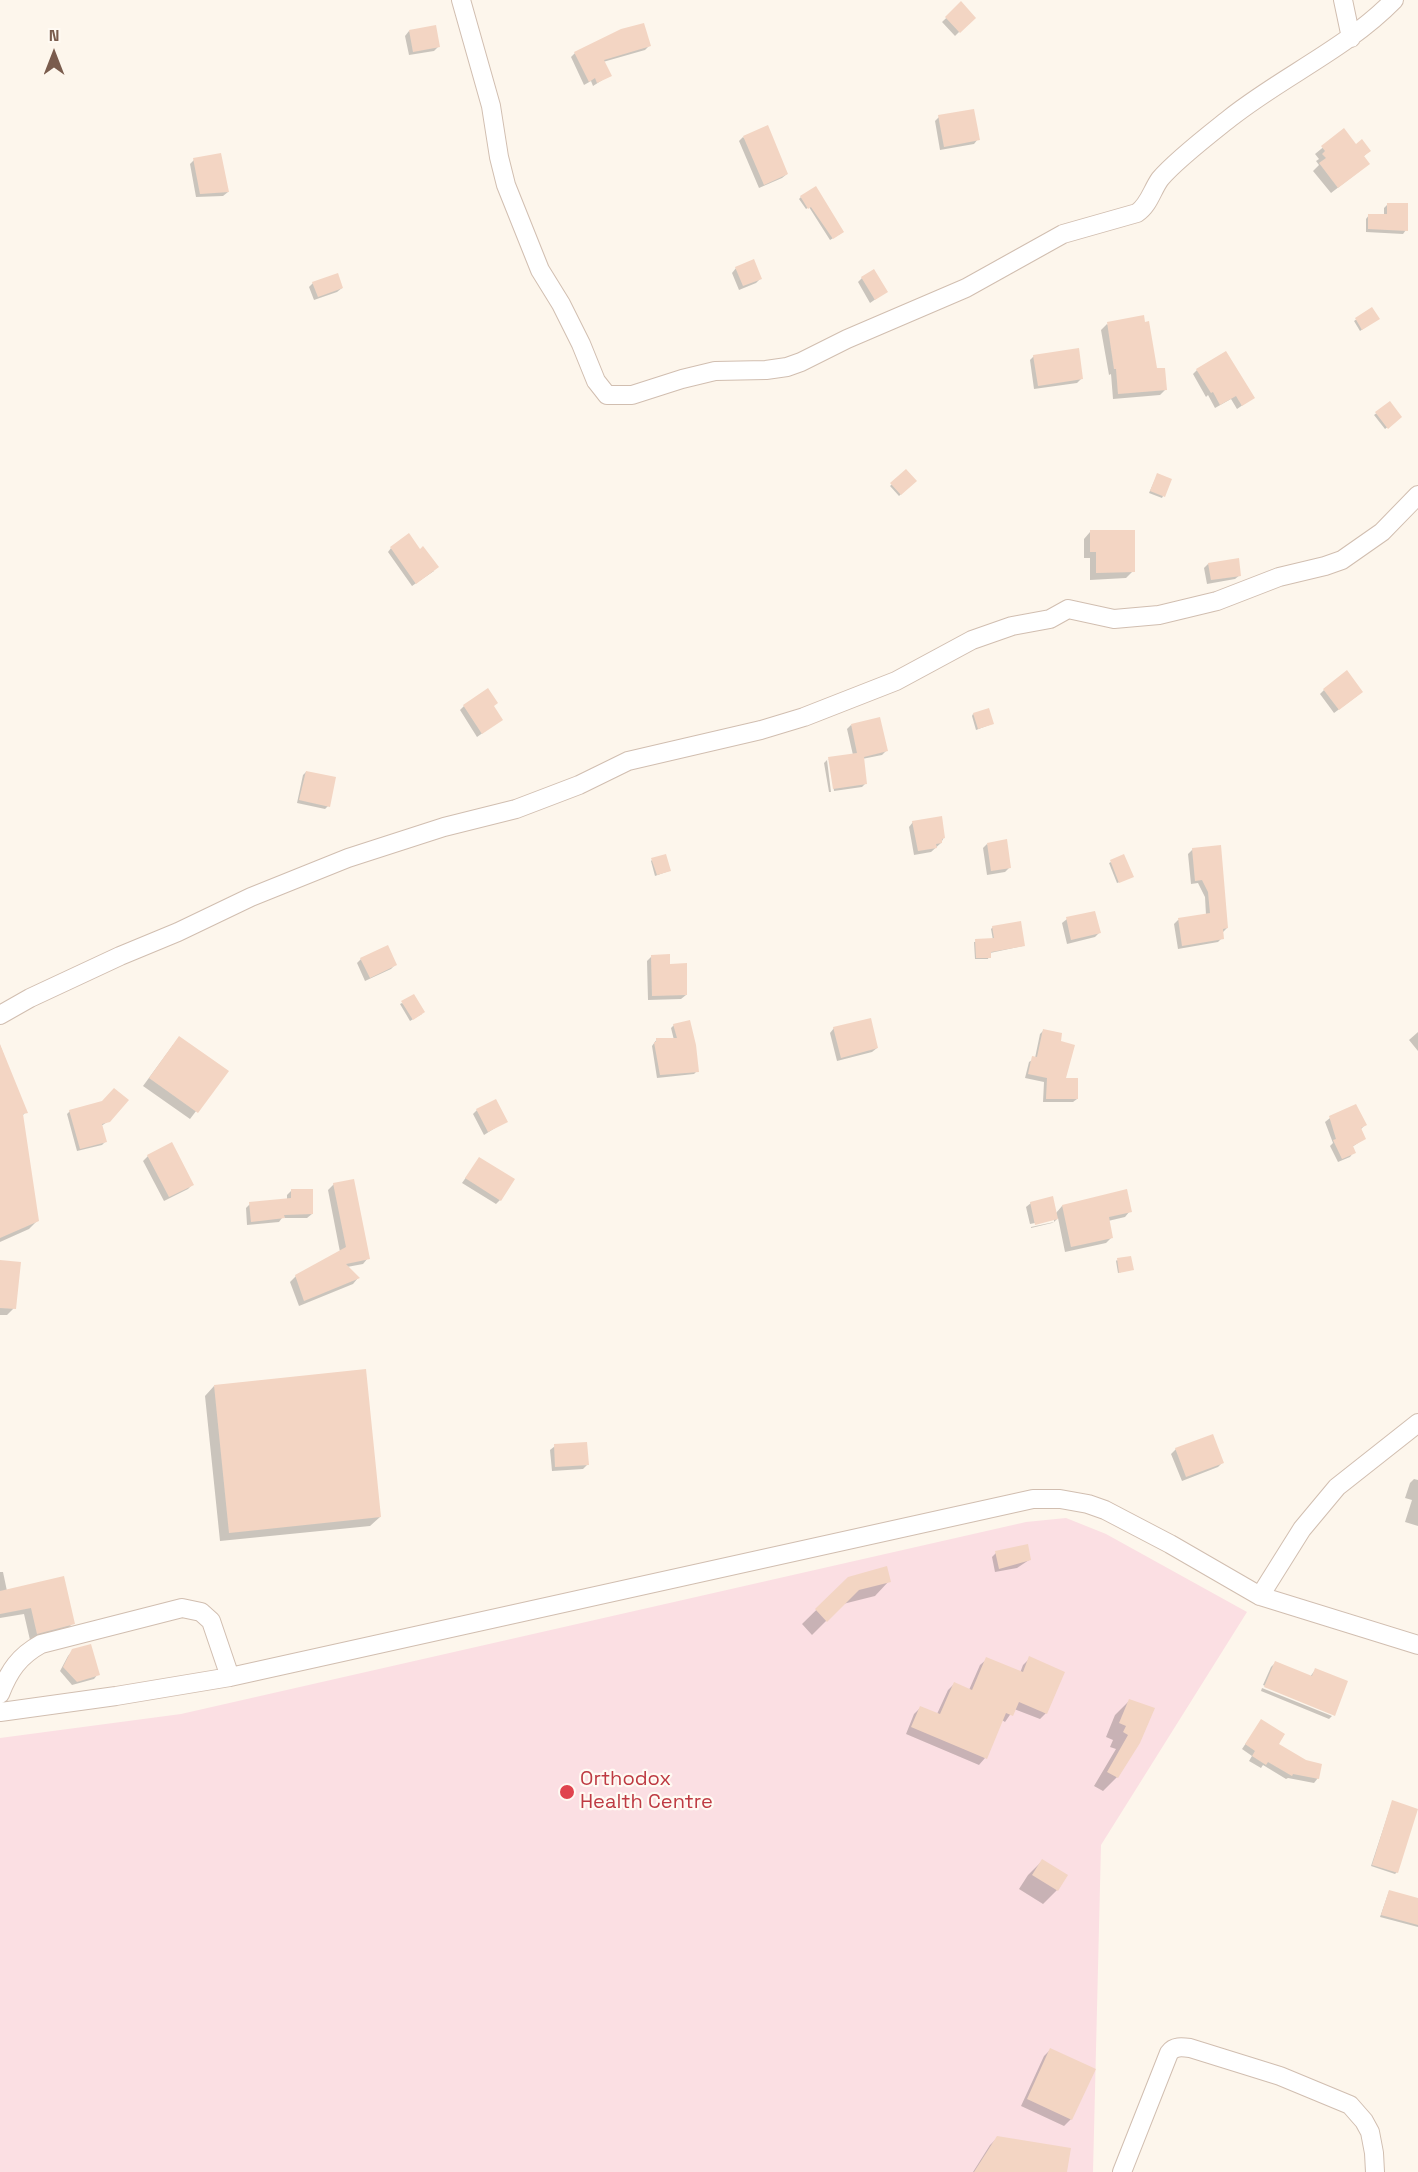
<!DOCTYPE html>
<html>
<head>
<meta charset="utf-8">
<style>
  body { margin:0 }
  #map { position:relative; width:1418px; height:2172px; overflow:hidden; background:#fdf6ec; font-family:"Space Grotesk",sans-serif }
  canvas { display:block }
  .north { position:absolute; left:24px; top:24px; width:60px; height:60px; -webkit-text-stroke:4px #fffaf3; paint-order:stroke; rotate:0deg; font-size:16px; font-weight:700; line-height:24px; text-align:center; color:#7a5c4d }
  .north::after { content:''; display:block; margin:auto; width:21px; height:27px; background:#7a5c4d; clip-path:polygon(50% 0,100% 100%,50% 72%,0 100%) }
</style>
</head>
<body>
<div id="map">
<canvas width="1418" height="2172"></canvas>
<div class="north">N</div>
</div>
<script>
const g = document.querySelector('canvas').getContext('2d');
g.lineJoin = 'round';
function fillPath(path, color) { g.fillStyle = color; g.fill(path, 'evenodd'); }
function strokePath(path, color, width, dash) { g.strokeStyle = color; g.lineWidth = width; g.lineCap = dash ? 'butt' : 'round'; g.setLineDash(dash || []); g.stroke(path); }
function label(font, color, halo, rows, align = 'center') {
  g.font = font + ' "Space Grotesk",sans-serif'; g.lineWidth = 4.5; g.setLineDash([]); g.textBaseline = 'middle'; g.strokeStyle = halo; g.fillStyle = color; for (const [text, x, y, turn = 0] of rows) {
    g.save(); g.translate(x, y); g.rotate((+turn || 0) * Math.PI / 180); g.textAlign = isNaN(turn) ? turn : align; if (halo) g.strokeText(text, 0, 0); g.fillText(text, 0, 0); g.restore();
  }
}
fillPath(new Path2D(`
  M1066 1518 1106 1534 1247 1612 1101 1845 1093 2172H0V1738L181 1714 1026 1522Z`), '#fbdfe3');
fillPath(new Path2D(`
  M961 4 974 17 955 36 942 22Z
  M409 31 438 47 434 51 409 55 405 36Z
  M649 46 645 50 603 62 610 75 593 86 591 81 584 85 571 57 575 53Z
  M939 117 978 139 974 144 940 150 935 121Z
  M1344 130 1356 146 1369 151 1363 157 1361 170 1331 193 1313 171 1319 165 1316 161 1319 159 1315 154Z
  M743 137 787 174 782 178 759 188 739 141Z
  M194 160 228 192 223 196 196 197 190 164Z
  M801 197 840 234 830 240 809 207 806 209 799 199Z
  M1387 205 1406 230 1403 234 1366 232V219L1369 215H1384V208Z
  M736 268 761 278 756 283 739 290 732 273Z
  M862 278 886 292 870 303 858 282Z
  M313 283 342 288 337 292 314 300 309 287Z
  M1371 309 1376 320 1360 331 1354 321Z
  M1107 324 1156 370 1166 389 1160 395 1113 399 1111 374 1109 375 1101 330Z
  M1034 356 1082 378 1077 383 1034 389 1030 360Z
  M1197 370 1253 398 1237 409 1231 399 1215 408 1208 395 1206 397 1193 374Z
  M1390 403 1400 417 1385 429 1374 415Z
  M906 471 915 481 899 496 890 486Z
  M1157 475 1163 496 1162 498 1149 493Z
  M1090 532 1133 571 1126 578 1090 580V558H1084V539Z
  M391 548 434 571 412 586 388 552Z
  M1208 564 1240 575 1235 579 1207 584 1204 568Z
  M1324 690 1357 696 1334 713 1320 694Z
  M464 706 493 707 501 720 477 737 460 710Z
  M973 714 992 724 976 730 972 716Z
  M851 725 886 751 882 755 862 759 866 783 862 787 834 791 830 760H827L853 755 847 729Z
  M827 760 831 792H829L824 763Z
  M306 772 328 806 325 809 297 803 303 775Z
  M913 822 944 837 941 843 931 852 914 855 909 827Z
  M987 844 1010 867 1005 872 987 875 983 848Z
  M1193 849 1227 928 1222 933V938L1218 942 1178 949 1174 924 1178 920 1206 915 1205 897 1198 883 1191 884 1188 854Z
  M1123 856 1130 878 1117 883 1109 863Z
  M652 860 669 871 655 876 651 861Z
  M1067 919 1099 933 1095 937 1067 944 1062 923Z
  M993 927 1023 946 990 953 988 959H975L974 942 993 940 991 929Z
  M651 957 669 965 686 995 681 999 648 1000 647 961Z
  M361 959 395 965 391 969 365 981 357 963Z
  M402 1003 422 1014 410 1021 400 1004Z
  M674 1025 697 1071 694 1074 657 1078 652 1046 657 1039 674 1040 671 1028Z
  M834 1028 877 1048 872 1052 837 1061 830 1033Z
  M1043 1031 1059 1042 1065 1080 1077 1099 1073 1102H1043L1044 1082 1025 1078 1029 1062 1035 1058 1040 1034Z
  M1418 1032V1051L1409 1040Z
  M0 1045 26 1112 22 1116 37 1221 29 1229 0 1242Z
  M173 1045 226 1072 190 1119 143 1086Z
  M477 1110 506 1121 484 1135 473 1114Z
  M70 1111 109 1121 101 1126 106 1141 102 1145 77 1151 67 1114Z
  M1330 1118 1365 1125 1360 1130 1364 1139 1352 1147 1354 1152 1350 1157 1338 1162 1330 1146 1333 1143 1325 1122Z
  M171 1144 192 1185 188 1189 164 1201 143 1161 148 1156Z
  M479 1159 500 1200 496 1204 462 1183Z
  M334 1184 368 1258 363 1264 347 1267 358 1278 353 1284 299 1306 290 1282 296 1276 340 1252 328 1190Z
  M291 1191 312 1214 307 1218H282L279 1222 247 1225 246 1208 250 1204 287 1200V1195Z
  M1031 1203 1056 1213 1062 1206 1130 1211 1125 1217 1108 1221 1112 1237 1106 1243 1065 1252 1058 1218 1054 1222V1219L1030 1224 1026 1207Z
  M1054 1222 1052 1223 1031 1228V1227Z
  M1117 1260 1132 1269 1118 1273 1116 1261Z
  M0 1262 14 1308 7 1315H0Z
  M214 1386 380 1517 370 1526 220 1541 205 1396Z
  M1212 1436 1222 1463 1218 1467 1182 1481 1171 1454 1176 1449Z
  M555 1446 587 1465 583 1469 552 1471 550 1450Z
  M1414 1479 1418 1480V1526L1405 1522 1412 1500 1405 1498 1410 1483Z
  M996 1553 1029 1560 1017 1568 995 1572 992 1557Z
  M0 1572H3L7 1591 73 1623 66 1630 30 1640 24 1614 0 1618Z
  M849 1578 889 1581 875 1596 843 1604 812 1635 802 1624Z
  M72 1651 98 1674 94 1679 72 1685 60 1671 68 1656Z
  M1030 1658 1046 1713 1040 1719 1014 1709 1005 1722 1002 1720 985 1758 979 1765 906 1734 914 1714 921 1707 937 1714 948 1690 954 1684 969 1690 980 1665 987 1659 1020 1673 1023 1665Z
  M1275 1663 1310 1677 1315 1670 1334 1714 1263 1685 1271 1667Z
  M1262 1688 1332 1716 1329 1719 1261 1691Z
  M1129 1701 1153 1709 1117 1777 1103 1791 1094 1786 1116 1749 1110 1747 1113 1740 1106 1737 1115 1715Z
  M1261 1721 1277 1744 1318 1778 1314 1783 1288 1778 1286 1779 1263 1765 1261 1768 1249 1761 1252 1756 1242 1749Z
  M1392 1802 1397 1872 1395 1874 1371 1866Z
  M1042 1861 1057 1890 1043 1904 1019 1889 1028 1875Z
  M1389 1891 1418 1899V1927L1380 1917Z
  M1050 2050 1071 2119 1064 2126 1021 2106 1044 2056Z
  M997 2138 1066 2172H973L990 2145Z`), '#0003');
fillPath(new Path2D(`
  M961 1 976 18 960 33 945 17Z
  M644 23 651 46 604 60 612 76 597 83 595 78 589 82 574 52 621 29Z
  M436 25 440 47 413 52 409 30Z
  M974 109 980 140 944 147 938 115Z
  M768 125 788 174 764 185 743 136Z
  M1344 128 1356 144 1362 139 1371 151 1364 156 1370 164 1338 188 1319 163 1326 158 1322 154 1325 151 1321 146Z
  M221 153 229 192 200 194 193 158Z
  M816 186 844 232 833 239 813 210 811 207 808 209 800 196Z
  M1387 203H1408V231L1368 229V214H1387Z
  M754 259 762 279 743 286 735 267Z
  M874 269 888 292 875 300 861 277Z
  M338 273 343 288 318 297 312 282Z
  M1372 307 1380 319 1362 330 1355 318Z
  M1144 315 1145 322 1149 321 1157 368H1165L1167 390 1118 394 1116 369H1114L1107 322Z
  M1079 348 1083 379 1038 386 1033 355Z
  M1226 351 1255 398 1242 406 1236 396 1220 405 1213 392 1211 393 1196 369Z
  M1390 401 1402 417 1388 429 1375 412Z
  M906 469 917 481 901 495 890 483Z
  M1157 473 1172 479 1165 497 1150 491Z
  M1090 530H1135V572L1096 573V552H1090Z
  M409 533 420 549 423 546 439 567 416 584 390 547Z
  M1239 558 1241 576 1211 580 1208 563Z
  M1347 670 1363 692 1339 710 1323 689Z
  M488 688 498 703 494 706 503 720 482 734 463 705Z
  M989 708 994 724 978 729 973 713Z
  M880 717 888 751 864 757 867 784 833 789 828 757 857 753 851 724Z
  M306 771 336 777 330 807 299 800Z
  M942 816 945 838 942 839V843L936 844 937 848 918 851 912 821Z
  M1007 839 1011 868 991 871 987 843Z
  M1221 845 1228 928 1223 929 1224 939 1182 946 1178 918 1210 913 1208 892 1202 880 1195 881 1192 848Z
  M666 854 671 871 657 875 651 858Z
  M1124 854 1134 877 1119 883 1110 860Z
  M1095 911 1101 933 1071 940 1066 917Z
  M1021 921 1025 946 991 952V958H976L975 939 994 938 992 926Z
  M388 945 397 965 370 978 360 958Z
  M670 954V964L687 963V995L652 996 651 955Z
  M414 994 425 1012 413 1020 401 1001Z
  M871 1018 878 1048 841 1058 833 1027Z
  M690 1020 696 1045 699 1072 660 1075 654 1042H656V1038H677L673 1024Z
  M1043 1029 1062 1033 1061 1041 1075 1045 1066 1078H1078V1099H1046L1047 1078 1028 1074 1032 1056 1037 1057Z
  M179 1036 229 1071 198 1113 149 1078Z
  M0 1044 28 1113 23 1114 39 1221 0 1238Z
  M114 1088 129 1100 110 1122 102 1124 107 1142 80 1149 69 1110 102 1101Z
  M496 1099 508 1122 488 1132 476 1109Z
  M1356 1104 1367 1125 1361 1128 1366 1139 1353 1146 1356 1153 1342 1159 1333 1140 1336 1139 1329 1116Z
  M172 1142 194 1185 169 1197 147 1155Z
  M479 1157 515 1179 501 1201 465 1178Z
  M354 1179 370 1259 346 1264 360 1278 304 1301 295 1275 346 1247 333 1183Z
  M291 1189H313V1214L284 1215 285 1218 251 1222 249 1202 291 1198Z
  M1127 1189 1132 1212 1109 1217 1113 1238 1071 1247 1062 1205Z
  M1053 1196 1058 1219 1035 1225 1030 1202Z
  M1131 1256 1134 1270 1119 1273 1117 1258Z
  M0 1260 21 1262 16 1309 0 1308Z
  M366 1369 381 1517 229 1533 214 1385Z
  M1213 1434 1224 1463 1186 1477 1175 1448Z
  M587 1442 589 1465 555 1467 554 1444Z
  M1028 1544 1031 1560 999 1569 995 1551Z
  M887 1566 891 1582 859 1590 827 1622 815 1609 848 1577Z
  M64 1576 75 1624 37 1634 31 1608 0 1614V1591Z
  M91 1644 100 1675 77 1682 63 1667 72 1649Z
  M1029 1656 1065 1672 1047 1714 1019 1702 1013 1716 1006 1713 987 1759 911 1727 920 1706 940 1714 954 1682 972 1690 986 1657 1023 1672Z
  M1275 1661 1312 1676 1315 1668 1348 1681 1335 1716 1264 1687Z
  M1129 1699 1155 1708 1140 1743 1118 1778 1107 1772 1128 1735 1123 1732 1126 1726 1119 1723Z
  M1261 1719 1285 1734 1279 1744 1306 1760 1322 1764 1319 1779 1293 1774 1292 1776 1268 1762 1266 1765 1252 1756 1255 1751 1245 1744Z
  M1392 1800 1418 1809 1398 1873 1372 1865Z
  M1042 1859 1068 1875 1058 1891 1032 1875Z
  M1389 1890 1418 1898V1925L1381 1915Z
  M1050 2048 1096 2069 1072 2120 1027 2099Z
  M997 2136 1071 2148 1067 2172H974Z`), '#f3d5c3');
const minor = new Path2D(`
  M461 0 491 106 499 157 506 185 540 270 561 304 581 344 596 381 607 395H632L682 379 715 371 766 370 787 367 801 362 847 339 966 288 1063 234 1137 213C1149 205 1152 190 1160 179 1176 160 1210 134 1230 118 1283 76 1346 49 1394 0
  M1343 0 1351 38
  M0 1015 30 998 120 956 178 932 251 897 348 858 444 827 516 809 579 785 628 761 761 730 804 717 896 681 972 640 1012 626 1050 619 1068 609 1114 619 1159 615 1217 601 1279 577 1325 566 1342 560 1382 532 1418 495
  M1260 1596 1302 1529 1337 1487 1418 1423
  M0 1694C9 1671 19 1656 41 1644L182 1608 201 1612 211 1621 230 1677
  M0 1712 116 1696 230 1677 1033 1499H1060L1088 1504 1105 1510 1170 1544 1260 1596 1418 1645
  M1122 2172 1169 2053C1174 2046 1182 2047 1190 2048L1280 2076 1350 2105 1364 2121 1370 2132 1374 2153 1375 2172`);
strokePath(minor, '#d1beb0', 20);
strokePath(minor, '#fff', 18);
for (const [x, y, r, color] of [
  [567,1792,8,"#e0444e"]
]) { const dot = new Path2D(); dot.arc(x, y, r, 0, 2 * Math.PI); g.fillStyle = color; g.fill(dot); strokePath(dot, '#fffaf3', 2); }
label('20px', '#be3a42', '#fffaf3', [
  ["Orthodox",580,1780],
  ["Health Centre",580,1803]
], 'left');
</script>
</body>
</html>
